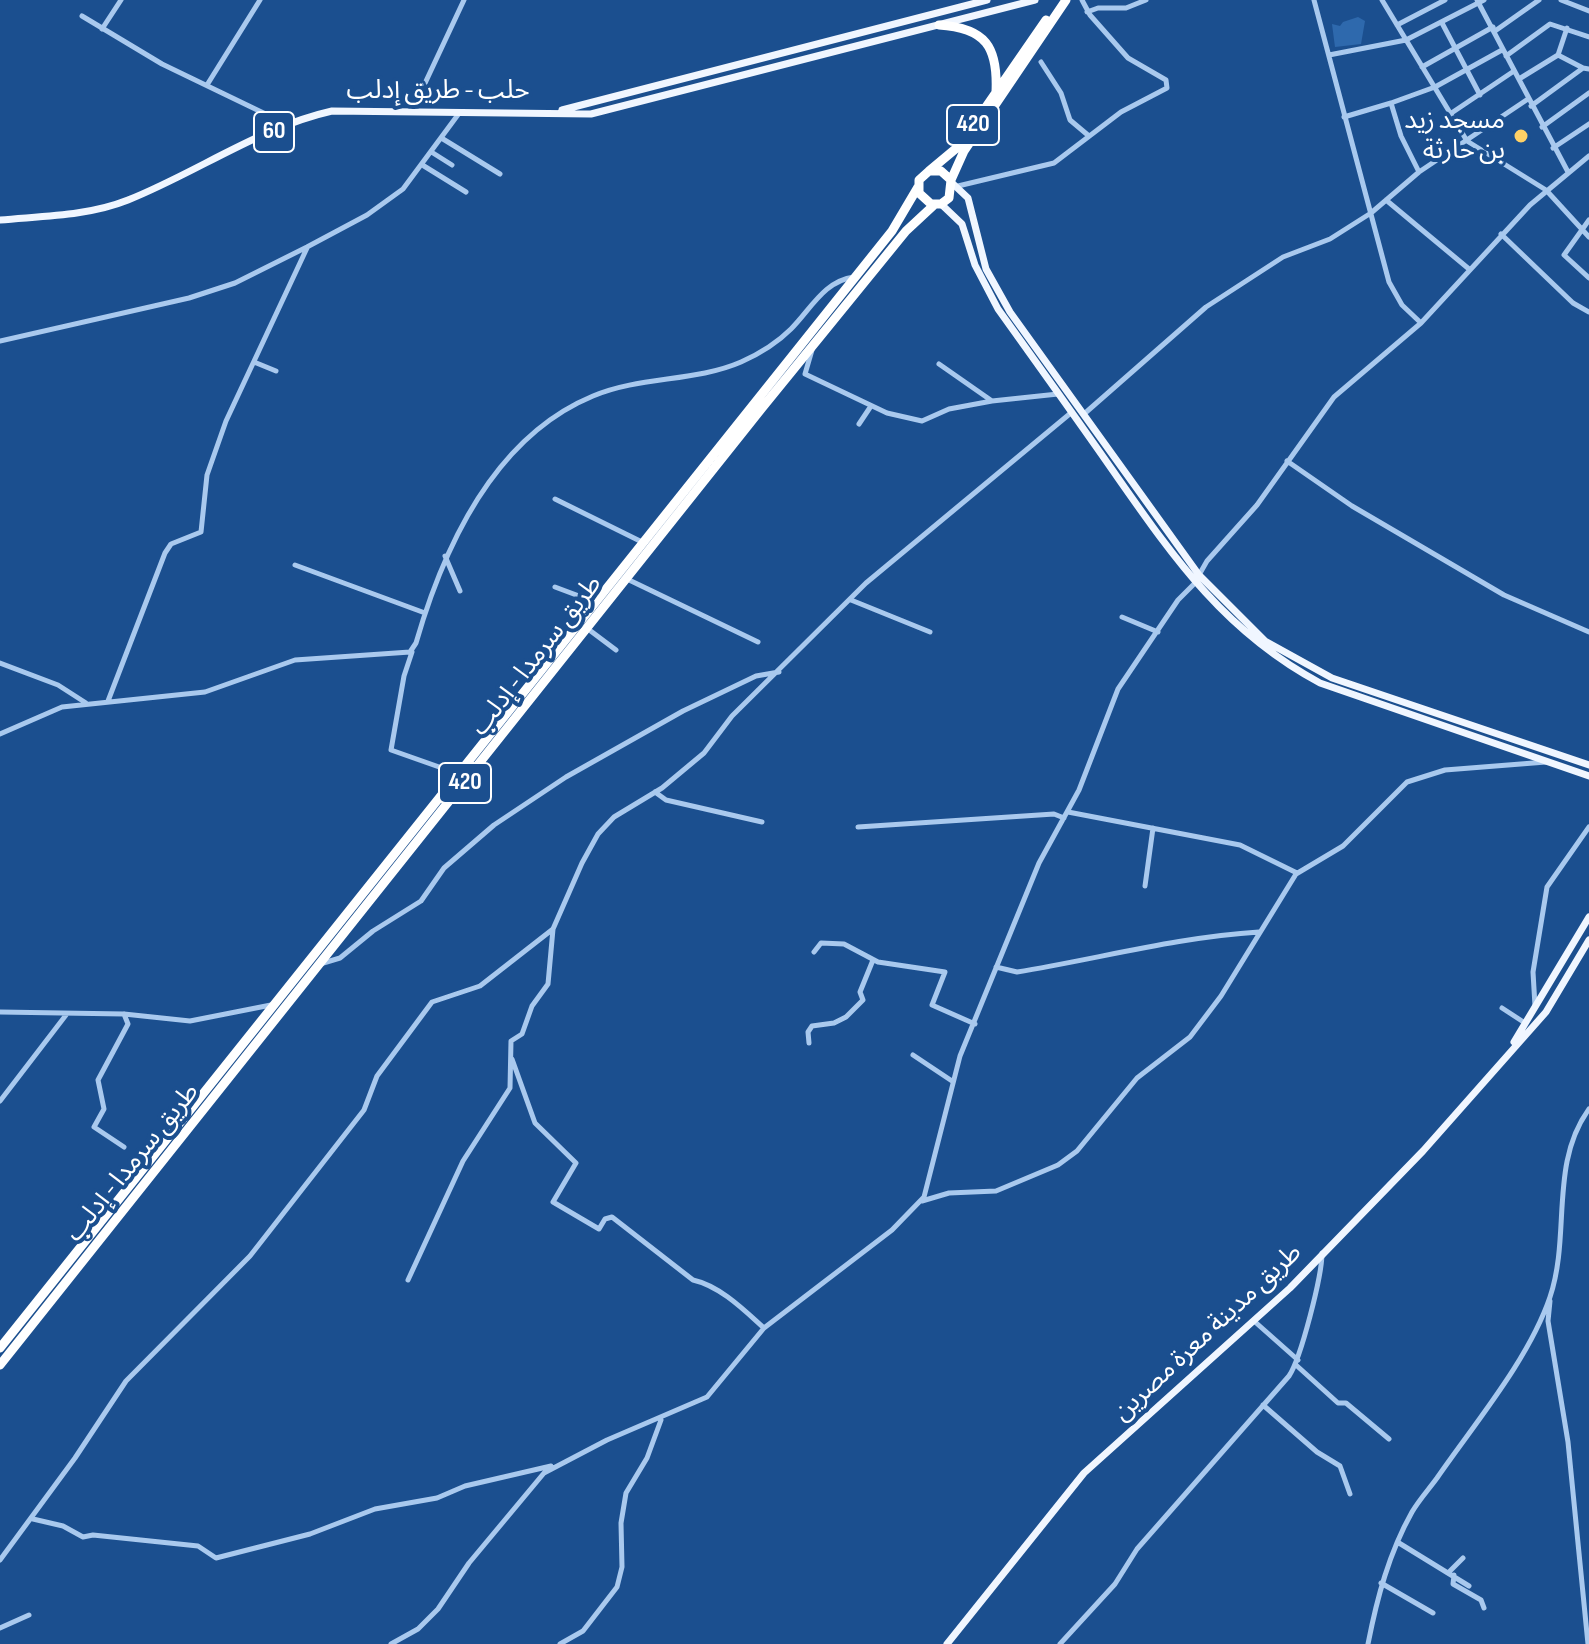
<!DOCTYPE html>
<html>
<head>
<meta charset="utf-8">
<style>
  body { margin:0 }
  canvas { display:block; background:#1b4f8f }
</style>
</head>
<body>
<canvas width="1589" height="1644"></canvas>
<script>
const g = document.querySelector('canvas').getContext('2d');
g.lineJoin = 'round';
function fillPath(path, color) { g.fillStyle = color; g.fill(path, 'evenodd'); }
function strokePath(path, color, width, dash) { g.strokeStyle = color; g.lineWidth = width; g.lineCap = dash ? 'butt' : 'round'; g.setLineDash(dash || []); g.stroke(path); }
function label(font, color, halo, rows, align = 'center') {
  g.font = font + ' "Sofia Sans Condensed","Noto Sans Arabic",sans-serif'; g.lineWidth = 8; g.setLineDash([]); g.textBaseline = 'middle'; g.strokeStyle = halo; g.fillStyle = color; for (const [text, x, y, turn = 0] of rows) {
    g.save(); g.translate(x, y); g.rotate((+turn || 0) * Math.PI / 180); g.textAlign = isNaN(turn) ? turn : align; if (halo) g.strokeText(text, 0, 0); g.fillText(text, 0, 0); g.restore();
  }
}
fillPath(new Path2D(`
  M1358 17 1365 21 1361 44 1335 47 1332 24 1340 26 1343 22Z`), '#2e69ad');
strokePath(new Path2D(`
  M1314 0 1389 282 1402 305 1421 323
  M1382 0 1467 141 1546 190 1589 237
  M1477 0 1568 172
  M1561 0 1589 11
  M1087 12 1098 8H1126L1146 0
  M82 16 162 64 278 120 283 127
  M1442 23 1480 95
  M1397 25 1445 0
  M102 29 121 0
  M1495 31 1539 0
  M1329 55 1406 40 1484 0
  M1558 55 1583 68
  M1506 56 1550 24 1589 37
  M1041 62 1061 93 1070 120 1089 136
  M1422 67 1493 27
  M1519 79 1558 55 1567 28
  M207 85 260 0
  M1531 106 1583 68 1589 69
  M412 111 464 0
  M1450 114 1514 71
  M1344 117 1391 103
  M1542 127 1589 93
  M443 139 500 174
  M1553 148 1589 124
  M433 153 452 165
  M424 166 466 192
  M1419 172 1401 136 1391 103 1435 87 1502 50
  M958 186 1054 163 1121 112 1167 88 1166 80 1128 58 1090 15 1082 0
  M1386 200 1469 269
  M1589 220 1564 255 1589 278
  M1501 234 1573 303 1589 312
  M0 341 189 298 235 283 307 247 367 215 403 189 460 112
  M812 350 805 374 887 413 922 421 949 409 992 401
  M254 362 276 371
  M939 364 992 401 1058 394
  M1084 414 1206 307 1283 257 1330 239 1371 213 1419 172 1528 99
  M859 424 871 406
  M1287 461 1352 506 1504 595 1589 632
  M555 499 642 542
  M445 556 460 591
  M295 565 425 613
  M1199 575 1207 561 1257 505 1334 397 1421 323 1530 205 1589 156
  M627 579 758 642
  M555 587 595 602
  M851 600 930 632
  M1122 617 1158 632
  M588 629 616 650
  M412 652 404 676 391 750 459 774
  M0 663 58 685 86 703
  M108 701 165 553 171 544 201 532 207 475 226 421 307 248
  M0 734 62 707 205 692 295 660 410 652 416 643C444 546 494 437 593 396 640 376 695 382 741 362 759 354 777 343 791 329 811 309 824 281 854 277
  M655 792 666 800 762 822
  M1068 812 1240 845 1297 873
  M858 827 1054 814 1064 818
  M1145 886 1153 828
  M814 952 821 943 844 944 878 962 945 972 932 1005 975 1024
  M320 964 340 958 373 931 421 901 444 868 494 825 566 777 683 711 756 676 779 672
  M996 967 1017 972C1097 959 1178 937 1259 932
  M1535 1006 1533 972 1547 887 1589 827
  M1502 1008 1525 1023
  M0 1012 124 1014 190 1021 271 1005
  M809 1043 808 1032 812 1026 834 1023 846 1017 863 1000 860 992 873 960
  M913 1055 952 1081
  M512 1059 535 1123 576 1163 553 1202 599 1229 605 1219 612 1217 693 1280C720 1286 744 1310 764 1328
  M0 1101 66 1015
  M124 1147 94 1127 104 1109 98 1080 128 1024 124 1014
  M922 1201 949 1193 996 1191 1058 1165 1077 1151 1137 1078 1190 1037 1221 996 1296 874 1343 846 1407 782 1445 770 1546 762
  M408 1280 463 1161 510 1088 511 1041 522 1034 532 1006 548 984 553 929
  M1550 1301 1548 1321 1568 1442 1588 1644
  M1254 1321 1298 1360
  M1296 1365 1338 1403H1346L1389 1439
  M1263 1405 1317 1452 1340 1466 1350 1494
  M33 1519 63 1526 83 1537 93 1535 198 1546 216 1558 310 1534 375 1509 437 1498 465 1486 551 1466
  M1399 1543 1469 1586
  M0 1560 75 1458 126 1381 250 1256 364 1110 377 1076 432 1002 480 986 553 929 582 863 598 834 614 817 662 788 704 753 732 716 866 583 1072 412
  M1450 1571 1463 1558
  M1454 1575 1453 1584 1481 1600 1484 1608
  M1381 1583 1433 1613
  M0 1628 29 1615
  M391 1644 418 1629 438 1609 469 1563 544 1473 607 1440 707 1397 764 1328 892 1230 924 1197 960 1056 1039 863 1079 790 1118 689 1178 600 1194 584
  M560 1644 583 1631 617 1587 622 1567 621 1523 626 1493 647 1458 661 1420
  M1060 1644 1115 1584 1137 1549 1289 1376C1301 1358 1322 1276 1322 1253
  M1368 1644C1377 1598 1389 1553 1412 1512 1419 1500 1429 1489 1437 1478 1475 1423 1529 1359 1550 1297 1571 1235 1549 1164 1589 1109`), '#a9c9ee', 5);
strokePath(new Path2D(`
  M562 110 987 0
  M951 182 968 198 986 269 1010 312 1199 575 1265 641 1332 678 1589 765
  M941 204 962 224 975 265 998 309C1036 362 1074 415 1111 468 1172 555 1223 631 1320 683L1589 776
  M0 220C43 216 88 216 128 200 196 173 260 127 332 111L591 114 1035 0
  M1514 1042 1589 917
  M947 1644 1084 1473 1290 1288 1423 1151 1546 1012 1589 940`), '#f0f6ff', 7);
strokePath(new Path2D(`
  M939 25C986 28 998 47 996 92
  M929 171 959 146 1046 20
  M951 180 941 171H929L919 180V193L931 204H941L949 198 951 180 964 151 1066 0
  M0 1348 892 231 918 187
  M0 1365 762 408 906 231 934 205`), '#fff', 9);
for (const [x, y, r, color] of [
  [1521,136,8,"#ffd166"]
]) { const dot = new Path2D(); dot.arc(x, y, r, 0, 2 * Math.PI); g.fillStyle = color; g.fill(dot); strokePath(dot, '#1b4f8f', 3); }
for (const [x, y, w] of [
  [973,125,52],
  [274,132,40],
  [465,783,52]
]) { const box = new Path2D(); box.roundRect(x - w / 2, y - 20, w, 40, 6); g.fillStyle = '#1b4f8f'; g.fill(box); strokePath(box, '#fff', 2); }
label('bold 24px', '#fff', null, [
  ["420",973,125],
  ["60",274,132],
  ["420",465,783]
]);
label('26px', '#fff', '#1b4f8f', [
  ["حلب - طريق إدلب",438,91],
  ["طريق سرمدا - إدلب",537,656,-52],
  ["طريق سرمدا - إدلب",133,1163,-51],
  ["طريق مدينة معرة مصرين",1208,1333,-43]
]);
label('26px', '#fff', '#1b4f8f', [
  ["مسجد زيد",1505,121],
  ["بن حارثة",1505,151]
], 'right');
</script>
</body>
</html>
